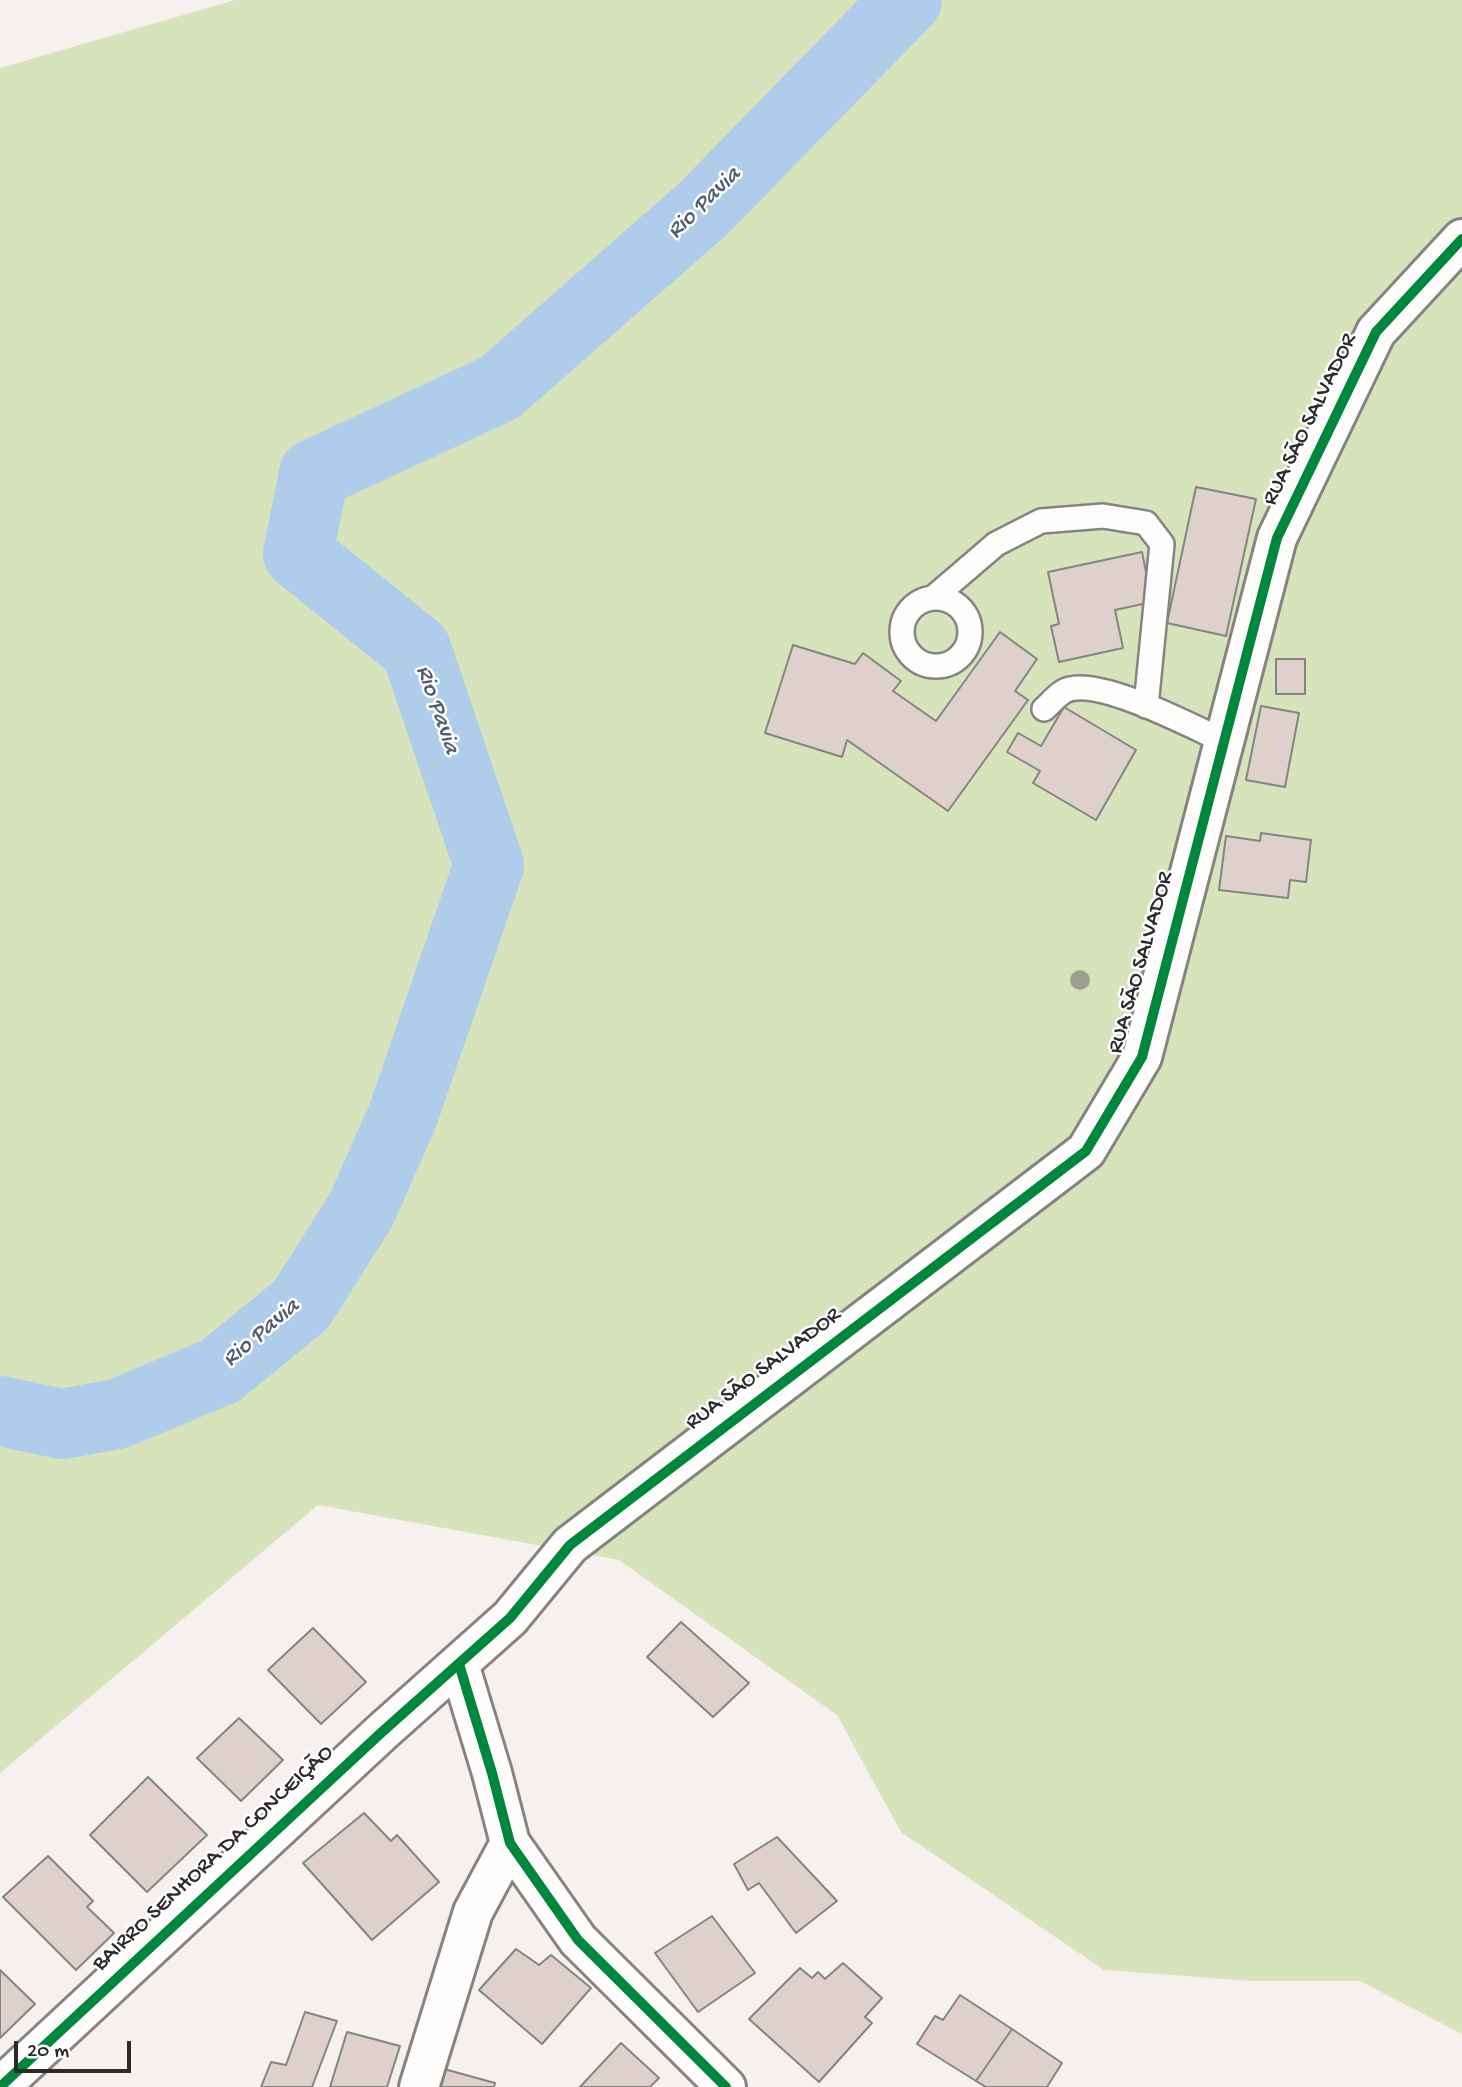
<!DOCTYPE html>
<html>
<head>
<meta charset="utf-8">
<style>
  body { margin:0 }
  #map { position:relative; width:1462px; height:2087px; overflow:hidden; background:#f6f0ee; font-family:"Gochi Hand",sans-serif }
  canvas { display:block }
  .scale { position:absolute; left:14px; top:2041px; width:117px; height:32px; box-sizing:border-box; border:4px solid #2b2b2b; border-top:0; padding-left:9px; font-size:21px; line-height:24px; white-space:nowrap; color:#2b2b2b; -webkit-text-stroke:5px #fff; paint-order:stroke }
</style>
</head>
<body>
<div id="map">
<canvas width="1462" height="2087"></canvas>
<div class="scale">20 m</div>
</div>
<script>
const g = document.querySelector('canvas').getContext('2d');
g.lineJoin = 'round';
function fillPath(path, color) { g.fillStyle = color; g.fill(path, 'evenodd'); }
function strokePath(path, color, width, dash) { g.strokeStyle = color; g.lineWidth = width; g.lineCap = dash ? 'butt' : 'round'; g.setLineDash(dash || []); g.stroke(path); }
function label(font, color, halo, rows, align = 'center') {
  g.font = font + ' "Gochi Hand",sans-serif'; g.lineWidth = 5; g.setLineDash([]); g.textBaseline = 'middle'; g.strokeStyle = halo; g.fillStyle = color; for (const [text, x, y, turn = 0] of rows) {
    g.save(); g.translate(x, y); g.rotate((+turn || 0) * Math.PI / 180); g.textAlign = isNaN(turn) ? turn : align; if (halo) g.strokeText(text, 0, 0); g.fillText(text, 0, 0); g.restore();
  }
}
fillPath(new Path2D(`
  M235 0H1462V2034L1360 1981H1253L1104 1970 901 1832 837 1715 619 1560 318 1505 0 1773V68Z`), '#d7e3ba');
strokePath(new Path2D(`
  M0 1411 62 1424 117 1414 220 1371 301 1305 361 1210 403 1115 489 865 416 649 298 554 314 474 499 388 703 209 907 0`), '#afccea', 70);
const building = new Path2D(`
  M1196 487 1256 499 1226 636 1167 623Z
  M1142 552 1152 602 1115 610 1123 648 1059 662 1051 626 1059 624 1048 572Z
  M1000 632 1037 659 1015 691 1028 700 948 811 847 740 842 757 765 733 793 645 855 664 863 653 901 681 893 691 936 721Z
  M1276 659H1305V694H1276Z
  M1261 706 1299 713 1285 787 1246 780Z
  M1064 707 1136 750 1096 820 1033 783 1040 771 1007 752 1018 733 1041 746Z
  M1261 833 1311 840 1306 882 1290 880 1288 898 1219 890 1226 836 1260 841Z
  M681 1622 749 1683 713 1717 647 1657Z
  M313 1628 366 1682 321 1724 268 1670Z
  M239 1718 283 1760 241 1801 197 1758Z
  M148 1777 207 1835 147 1892 90 1835Z
  M364 1813 391 1841 397 1835 439 1882 372 1940 303 1863Z
  M777 1837 837 1901 796 1933 759 1883 748 1890 734 1864Z
  M48 1856 93 1901 87 1907 114 1933 76 1970 3 1897Z
  M712 1916 755 1973 698 2012 655 1953Z
  M516 1949 539 1965 551 1955 591 1988 542 2044 479 1990Z
  M843 1963 882 1998 865 2017 872 2023 819 2082 749 2019 800 1968 812 1978 818 1972 825 1979Z
  M0 1970 35 2004 0 2038Z
  M960 1995 1012 2029 976 2081 917 2044 935 2016 943 2020Z
  M305 2012 337 2021 312 2087H261L271 2062 286 2065Z
  M1012 2029 1062 2063 1047 2087H986L976 2081Z
  M347 2032 400 2046 387 2087H330Z
  M621 2043 659 2078 650 2087H580Z
  M444 2069 495 2083 494 2087H439Z`);
fillPath(building, '#ded1cb');
strokePath(building, '#868483', 2);
const service = new Path2D(`
  M933 598 996 544 1041 521 1103 516 1146 523 1162 544 1146 706
  M902 632a34 34 0 1 1 68 0a34 34 0 1 1-68 0Z
  M1044 709C1052 702 1060 691 1070 689 1104 680 1191 726 1224 741`);
const minor = new Path2D(`
  M419 2087 473 1912 510 1843`);
const tertiary = new Path2D(`
  M459 1664 492 1773 510 1843 578 1940 726 2087
  M0 2087 382 1732 510 1618 570 1545 1086 1151 1142 1057 1277 538 1376 332 1462 239`);
strokePath(service, '#868483', 28);
strokePath(minor, '#868483', 44);
strokePath(tertiary, '#868483', 44);
strokePath(service, '#fefdfc', 23);
strokePath(minor, '#fefdfc', 38);
strokePath(tertiary, '#fefdfc', 38);
strokePath(new Path2D(`
  M459 1664 492 1773 510 1843 578 1940 726 2087
  M0 2087 382 1732 510 1618 570 1545 1086 1151 1142 1057 1277 538 1376 332 1462 239`), '#00873e', 10);
g.fillStyle = '#9fa093';
for (const [x, y] of [
  [1080,980]
]) { g.beginPath(); g.arc(x, y, 10, 0, 2 * Math.PI); g.fill(); }
label('23px', '#2b2b2b', '#fff', [
  ["RUA SÃO SALVADOR",1311,420,-64],
  ["RUA SÃO SALVADOR",1142,963,-74],
  ["RUA SÃO SALVADOR",764,1370,-37],
  ["BAIRRO SENHORA DA CONCEIÇÃO",214,1859,-43]
]);
label('italic 24px', '#4e5e6e', '#fff', [
  ["Rio Pavia",705,204,-44],
  ["Rio Pavia",436,710,71],
  ["Rio Pavia",262,1334,-40]
]);
</script>
</body>
</html>
